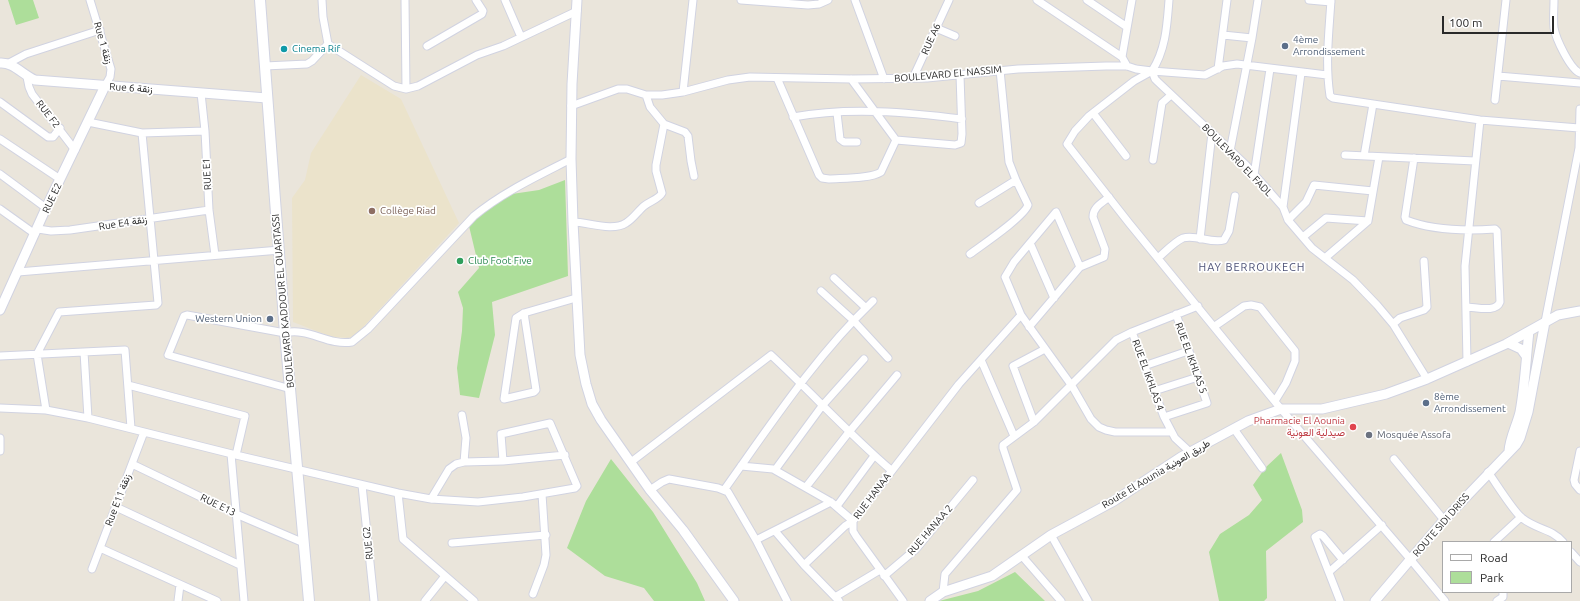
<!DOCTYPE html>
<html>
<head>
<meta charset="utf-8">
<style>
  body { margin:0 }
  #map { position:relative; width:1580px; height:601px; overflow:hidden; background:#eae5db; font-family:Ubuntu,sans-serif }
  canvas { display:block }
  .legend { position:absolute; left:1442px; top:541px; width:130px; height:52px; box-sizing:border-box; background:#fff; border:1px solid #a9a9a9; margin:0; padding:5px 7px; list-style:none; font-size:12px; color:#292929 }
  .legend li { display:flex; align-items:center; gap:8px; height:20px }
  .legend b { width:20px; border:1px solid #a9a9a9 }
  .scale { position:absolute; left:1442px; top:16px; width:112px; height:18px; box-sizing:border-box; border:2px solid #292929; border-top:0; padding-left:5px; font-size:12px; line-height:14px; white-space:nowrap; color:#292929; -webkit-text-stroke:3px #fff; paint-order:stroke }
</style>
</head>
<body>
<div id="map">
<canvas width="1580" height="601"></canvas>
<ul class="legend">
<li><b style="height:5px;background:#fff"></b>Road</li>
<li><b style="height:11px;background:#adde9a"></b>Park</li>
</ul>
<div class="scale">100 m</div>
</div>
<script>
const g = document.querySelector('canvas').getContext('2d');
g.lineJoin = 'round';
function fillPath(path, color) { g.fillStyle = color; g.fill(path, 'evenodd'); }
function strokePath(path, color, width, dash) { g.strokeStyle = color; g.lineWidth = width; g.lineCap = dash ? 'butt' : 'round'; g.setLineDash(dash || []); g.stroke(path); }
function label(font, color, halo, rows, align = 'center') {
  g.font = font + ' Ubuntu,Vazirmatn,sans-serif'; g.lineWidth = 3.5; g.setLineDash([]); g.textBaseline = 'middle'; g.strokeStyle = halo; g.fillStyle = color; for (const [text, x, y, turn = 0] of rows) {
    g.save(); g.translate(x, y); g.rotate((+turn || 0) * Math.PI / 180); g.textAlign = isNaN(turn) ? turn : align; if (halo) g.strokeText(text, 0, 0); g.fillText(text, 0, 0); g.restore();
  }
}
fillPath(new Path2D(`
  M361 75 401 99 459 223 353 338 332 337 293 322 292 198 305 180 311 153Z`), '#ebe3cb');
fillPath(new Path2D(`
  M8 0H33L39 18 16 25Z
  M565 180 568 276 492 302 495 335 479 398 460 395 457 368 462 331 463 308 458 292 479 268 469 226 480 212 505 195 539 190Z
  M1281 453 1302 510 1303 522 1266 551 1267 598 1264 601H1219L1209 552 1220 534 1249 515 1262 500 1253 485 1266 467Z
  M611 459 653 512 697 583 705 601H654L644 588 605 576 567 548 586 501Z
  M1015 572 1045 601H939L978 591Z`), '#adde9a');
const minor = new Path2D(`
  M90 0 111 69 110 77 105 86
  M322 0 323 17 328 44 394 86 406 89 418 86 477 55 503 46 577 11
  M405 0 406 89
  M505 0 521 37
  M741 0 808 5 819 4 828 0
  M855 0 884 79
  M1037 0 1122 57 1127 66
  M1087 0 1127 27
  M1309 0 1331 2
  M1331 0C1329 32 1325 63 1330 96L1333 98 1480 120 1579 128
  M1554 0C1554 9 1553 19 1554 28 1556 39 1570 69 1580 73
  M936 28 955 36
  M1223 35 1252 38
  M427 46 482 14 483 11 476 0
  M1122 57 1132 0
  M9 63 26 54 100 30
  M265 66 307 64 312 61 328 44
  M1218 69 1227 0
  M1152 71 1134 81 1089 116 1075 131 1067 144 1129 223 1281 409 1411 560 1445 601
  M1152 71 1155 79 1158 82 1246 165 1283 207 1288 220 1312 248 1353 280 1377 305 1393 324 1427 379
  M1152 71C1166 49 1167 25 1169 0
  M1498 76 1580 83
  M27 77 29 87 32 94 75 150
  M777 78 819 175 822 178 829 179C842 178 870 179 881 172L896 140 955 145 961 143 962 134 960 75
  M913 78 949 0
  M851 79 896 140
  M683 92 693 0
  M201 93 205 131 209 210 215 255
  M646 95 650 107 664 124 685 132 688 136 691 161 694 176
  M1495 100 1506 0
  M0 102 48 137H53L60 128
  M571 106 618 89H627L646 95H662L683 92 728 80 750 77 851 79 927 78 1018 69 1106 66H1127L1136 69 1152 71 1205 75 1223 66 1237 64 1327 75
  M837 113 840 139 844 142H857
  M1093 113 1126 156
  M793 117C849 107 907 112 962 119
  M88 122 142 133 205 131
  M0 139 60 179
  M1230 151 1252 38 1258 0
  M1345 155 1475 161
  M1364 156 1373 104
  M1414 158 1405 217 1406 220C1434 231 1466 231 1495 229L1497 231 1500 302C1496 313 1476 307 1466 307
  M1153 160 1162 103 1171 95
  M0 174 46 208
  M1254 175 1270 69
  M979 203 1016 180
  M1283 207 1301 73
  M0 209 35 234
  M1288 220 1306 202 1314 185 1373 191
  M573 222C588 222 612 232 626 223 633 219 638 211 644 206 650 201 659 199 662 193L656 171V165L664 124
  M38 229 51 231 70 230 209 210
  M1303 237 1326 218 1368 221
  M1200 239 1212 133
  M1030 243 1054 298
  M970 254C982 245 1024 217 1028 205L1016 180 1009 162 1000 70
  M1158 258C1165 252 1174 242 1183 238 1196 234 1211 244 1224 240L1229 231 1235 196
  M1325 258 1368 221 1379 157
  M1080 267 1056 212 1014 262 1005 277 1021 315 1072 386 1091 419 1099 427 1106 430 1115 432H1170
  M18 272 280 250
  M834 278 866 308
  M821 291 853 320 888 358
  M524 313 536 390 534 392 504 399 516 318 524 313 576 298
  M1545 322 1579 148 1580 109
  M1393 324 1400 318 1424 310 1427 307 1424 261
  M1215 326 1244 306 1251 305 1260 307 1295 351V361L1286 383 1275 401
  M1029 327 1080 267 1104 257 1105 249 1093 217C1093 207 1102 203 1109 197
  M1132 332 1164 417 1175 438 1190 452
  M84 352 88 418
  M0 356 125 350 131 428
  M981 360 1014 436
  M1467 362 1465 266 1480 120
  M1144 366 1188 351
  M128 385 245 416 236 455
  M291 389 168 355 184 316 187 315 285 333C308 327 328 346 352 342L368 329 474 216C503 192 538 176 571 159
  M1154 391 1198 377
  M0 408 46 410 88 418 236 455 398 493 431 499 478 502 523 497 575 488 577 486 550 423 501 434 503 461
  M46 410 37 354 59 312 156 305 158 303 142 133
  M462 415 466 438 464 462
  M1164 417 1207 403 1176 314
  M1034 422 1013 366 1045 349
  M1234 429 1262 468
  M0 438V451
  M1580 451 1574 480 1575 484 1580 490
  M231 454 244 601
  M1394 459 1444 520
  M631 462 771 355C812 393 849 434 891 470
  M132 464 236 514 304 543
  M741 466 773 469 831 502 853 521 845 526 804 565 839 601
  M775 470 822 406 864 359
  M1488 472C1496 483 1513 511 1522 518 1537 530 1551 528 1563 542
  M362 485 374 601
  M806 487 849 432 897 375
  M650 490 662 482 669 479 718 488 728 492 756 540 787 601
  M724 490C771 424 815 357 873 301
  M398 493 403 539 474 601
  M431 499 449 469 456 464 464 462 503 461 565 455
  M837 506 874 456
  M116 507 240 565
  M775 531 804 565
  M1051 535 1088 601
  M756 540 831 502
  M1494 542 1521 517
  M452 543 546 535
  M100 548 217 601
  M1571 552 1580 562
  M1022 556 1061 601
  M92 569 144 432
  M1329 572 1382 525
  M884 576 916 549 973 480
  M943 592 945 574 1017 490 1003 448V445L1034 422 1116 340 1132 332 1198 306
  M533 594 544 565 546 555 542 494
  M835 597 880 570
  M178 601 180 585
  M425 601 445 576
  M903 601 856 536 853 531V521L959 384 1021 315
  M1340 601 1315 537 1320 534 1323 536 1343 560
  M1497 601 1503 597V592`);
const tertiary = new Path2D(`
  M577 0 572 84 571 159 573 222 580 355 586 384 592 404 601 420 650 490 683 530 734 601
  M0 63C13 62 23 75 35 80L267 98
  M0 310 46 208 105 86
  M1508 343 1521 349 1526 356
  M1509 451C1510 437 1517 425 1520 412 1525 385 1526 358 1529 331
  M930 601 943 592 992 576 1051 535 1114 501 1181 457 1248 421 1281 409H1322L1386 394 1427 379 1506 344 1558 315 1580 311
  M1375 601 1444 520 1516 445 1520 438 1528 412 1545 322`);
const secondary = new Path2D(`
  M260 0 285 333 309 601`);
strokePath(minor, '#d1d3e1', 9);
strokePath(tertiary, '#d1d3e1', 11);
strokePath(secondary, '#d1d3e1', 12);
strokePath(minor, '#fff', 7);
strokePath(tertiary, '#fff', 9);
strokePath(secondary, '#fff', 10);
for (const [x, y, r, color] of [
  [1285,46,4,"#5c6f8a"],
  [284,49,4,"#0f9aa8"],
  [372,211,4,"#8d6e63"],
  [460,261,4,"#2e9e5b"],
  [270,319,4,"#5c6f8a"],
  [1426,403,4,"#5c6f8a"],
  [1353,427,4,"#e0444e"],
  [1369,435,4,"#6b7280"]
]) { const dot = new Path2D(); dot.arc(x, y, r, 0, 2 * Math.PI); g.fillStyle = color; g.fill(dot); strokePath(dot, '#fff', 1.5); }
label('10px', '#292929', '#fff', [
  ["RUE A6",931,39,-66],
  ["Rue 1 زنقة",103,43,74],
  ["BOULEVARD EL NASSIM",948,74,-5],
  ["Rue 6 زنقة",131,88,4],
  ["RUE F2",48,114,52],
  ["BOULEVARD EL FADL",1237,160,46],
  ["RUE E1",207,174,-93],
  ["RUE E2",52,198,-65],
  ["Rue E4 زنقة",123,223,-9],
  ["BOULEVARD KADDOUR EL OUARTASSI",283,301,-95],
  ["RUE EL IKHLAS 5",1191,358,70],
  ["RUE EL IKHLAS 4",1148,375,70],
  ["Route El Aounia طريق العونية",1156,474,-31],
  ["RUE HANAA",872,496,-53],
  ["Rue E11 زنقة",118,500,-69],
  ["RUE E13",218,505,26],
  ["ROUTE SIDI DRISS",1441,525,-49],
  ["RUE HANAA 2",930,530,-49],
  ["RUE G2",368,543,-96]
]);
label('10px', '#4e5e75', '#fff', [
  ["4ème",1293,40],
  ["Arrondissement",1293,52],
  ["Western Union",262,319,"right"],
  ["8ème",1434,397],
  ["Arrondissement",1434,409]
], 'left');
label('10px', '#0d838f', '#fff', [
  ["Cinema Rif",292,49]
], 'left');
label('10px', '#785e54', '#fff', [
  ["Collège Riad",380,211]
], 'left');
label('10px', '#27864d', '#fff', [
  ["Club Foot Five",468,261]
], 'left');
label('10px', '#be3a42', '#fff', [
  ["Pharmacie El Aounia",1345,421],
  ["صيدلية العونية",1345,433]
], 'right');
label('10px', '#5b616d', '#fff', [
  ["Mosquée Assofa",1377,435]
], 'left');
g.letterSpacing = '1px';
label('11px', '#4c5176', '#fff', [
  ["HAY BERROUKECH",1252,267]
]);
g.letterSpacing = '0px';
</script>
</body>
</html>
